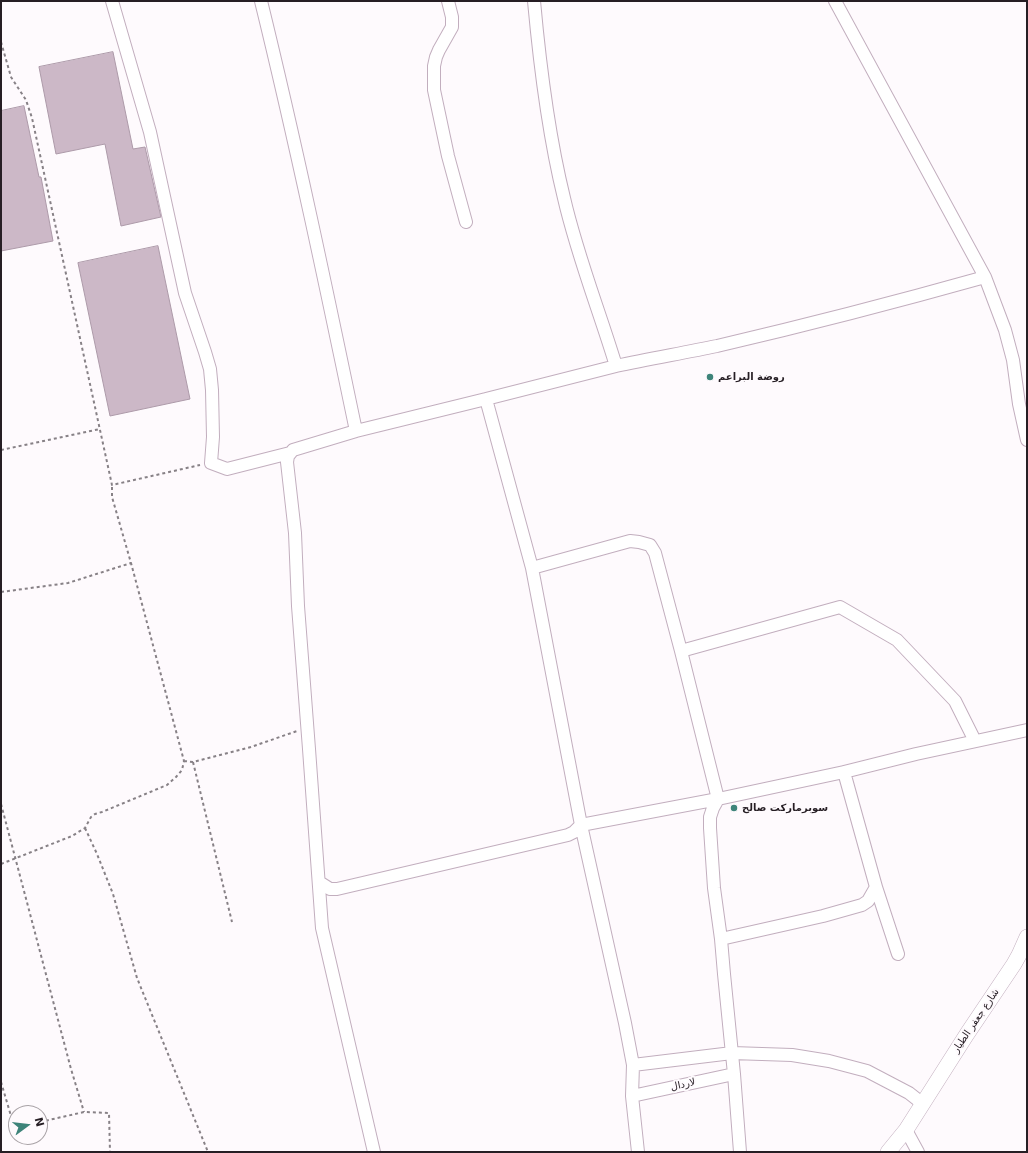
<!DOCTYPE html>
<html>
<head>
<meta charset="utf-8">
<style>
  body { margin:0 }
  #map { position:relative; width:1028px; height:1153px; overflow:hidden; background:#fefafd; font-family:"DejaVu Sans",sans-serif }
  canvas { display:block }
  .frame { position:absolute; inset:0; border:2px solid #261e24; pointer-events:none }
  .north { position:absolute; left:8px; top:1105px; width:40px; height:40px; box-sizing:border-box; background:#fefafd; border:1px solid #a8a2a6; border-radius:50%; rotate:75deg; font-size:11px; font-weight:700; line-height:16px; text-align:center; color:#261e24 }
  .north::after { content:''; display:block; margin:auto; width:14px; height:18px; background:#3e847a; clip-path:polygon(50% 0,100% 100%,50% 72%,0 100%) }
</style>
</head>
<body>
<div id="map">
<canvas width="1028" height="1153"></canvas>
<div class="frame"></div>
<div class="north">N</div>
</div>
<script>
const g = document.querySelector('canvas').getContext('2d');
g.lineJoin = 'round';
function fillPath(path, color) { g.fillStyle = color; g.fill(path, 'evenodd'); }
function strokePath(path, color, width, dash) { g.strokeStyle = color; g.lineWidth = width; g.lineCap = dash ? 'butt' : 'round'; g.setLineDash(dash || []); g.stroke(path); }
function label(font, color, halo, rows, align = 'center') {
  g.font = font + ' "DejaVu Sans","Noto Sans Arabic",sans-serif'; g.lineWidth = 4; g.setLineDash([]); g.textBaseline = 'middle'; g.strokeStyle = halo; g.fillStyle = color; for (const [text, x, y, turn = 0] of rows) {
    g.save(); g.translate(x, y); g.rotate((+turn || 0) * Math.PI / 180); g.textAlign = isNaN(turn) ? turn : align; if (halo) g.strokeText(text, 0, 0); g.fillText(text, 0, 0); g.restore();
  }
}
const building = new Path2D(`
  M113 52 133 149 145 147 161 217 121 226 105 144 56 154 39 67Z
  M24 106 39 177H41L53 241 1 251V111Z
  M158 246 190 399 110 416 78 263Z`);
fillPath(building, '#ccb8c7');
strokePath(building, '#ad9aa9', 1);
const minor = new Path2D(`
  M112 1 150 132 185 293 205 352 210 369 212 390 213 437 211 463 227 469 290 453
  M261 1C296 144 326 287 356 431L293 450 288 456 287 462 295 533 298 606 309 749 322 928 374 1152
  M448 1 452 17V27L439 50 436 57 434 66V90L448 156 466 222
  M534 1C540 67 548 133 564 198 577 255 599 310 616 366 649 359 683 353 717 346 807 325 896 302 985 277
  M835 1 985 277 1005 330 1013 360 1019 404 1027 440
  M486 399 616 366
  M356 431 486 399 532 568 581 825 625 1023 633 1065 632 1096 638 1152
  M532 568 630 541 639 542 650 545 655 553 681 651 718 799 713 808 710 817V828L714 888 721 939 724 974 734 1074 740 1152
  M681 651 840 607 897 640 955 701 975 741
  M319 882 330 889H337L568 835 574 832 581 825 718 799 844 772
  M876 887 898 954
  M721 939 823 916 862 905 868 901 876 887 844 772 916 754 1027 730
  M633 1065 732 1053 792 1055 829 1061 867 1071 909 1093 923 1104
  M632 1096 734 1074
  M906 1130 918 1152`);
const tertiary = new Path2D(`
  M888 1152 906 1130 967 1034 1014 964 1019 955 1027 937`);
strokePath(minor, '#c2aebe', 14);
strokePath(tertiary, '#c2aebe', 16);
strokePath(new Path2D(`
  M1 42 11 77 26 100 32 118 112 485 200 465
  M1 450 100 429
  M1 592 68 583 131 563
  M184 761 193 762 251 747 297 731
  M193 762 232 922
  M1 804 71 1069 84 1112
  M85 828 97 854 113 894 137 978 208 1152
  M1 864 72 836 85 828 91 817 95 814 102 812 167 785 176 777 182 770 184 761 131 563 112 497V485
  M1 1082 11 1116 16 1124
  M40 1122 84 1112 109 1113 110 1152`), '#878186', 2, [3, 3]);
strokePath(minor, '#fff', 12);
strokePath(tertiary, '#fff', 15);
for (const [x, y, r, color] of [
  [710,377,4,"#3e847a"],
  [734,808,4,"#3e847a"]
]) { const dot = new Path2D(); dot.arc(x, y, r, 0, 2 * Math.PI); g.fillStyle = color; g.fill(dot); strokePath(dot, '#fefafd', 1.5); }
label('bold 10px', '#261e24', '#fefafd', [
  ["روضة البراعم",718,377],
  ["سوبرماركت صالح",742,808]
], 'left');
label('10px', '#261e24', '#fefafd', [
  ["شارع جعفر الطيار",976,1021,-56],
  ["لاردال",683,1085,-12]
]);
</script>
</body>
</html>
